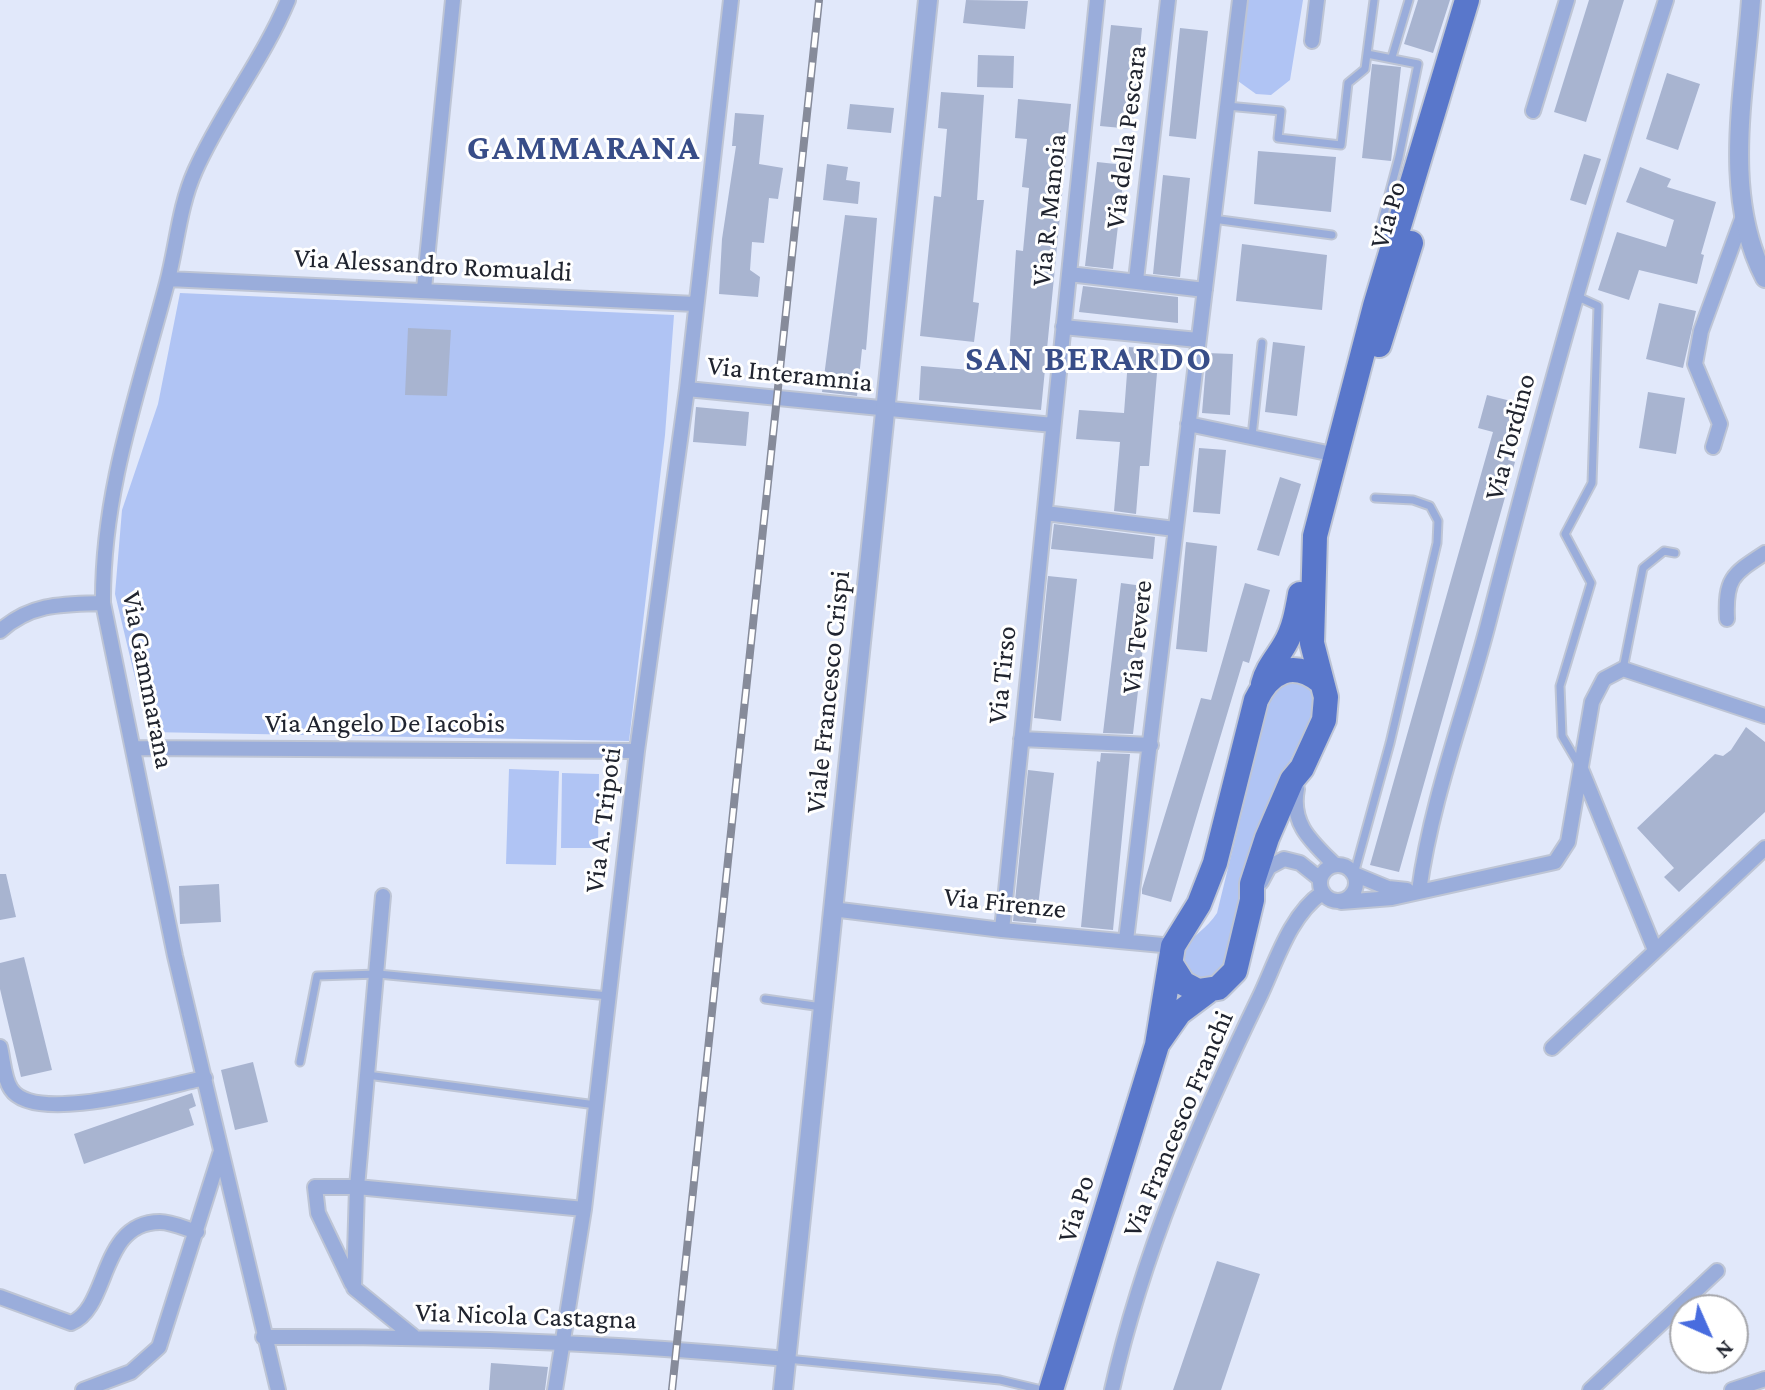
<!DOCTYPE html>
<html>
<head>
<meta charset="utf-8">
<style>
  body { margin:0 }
  #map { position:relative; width:1765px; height:1390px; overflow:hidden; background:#e1e8fa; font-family:"Crimson Pro",serif }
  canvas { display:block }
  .north { position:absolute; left:1669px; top:1294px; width:80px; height:80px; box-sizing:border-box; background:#fff; border:2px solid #a6a7ac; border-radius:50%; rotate:135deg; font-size:22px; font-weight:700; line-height:32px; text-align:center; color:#20242f }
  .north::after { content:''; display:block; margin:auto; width:28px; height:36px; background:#486cdf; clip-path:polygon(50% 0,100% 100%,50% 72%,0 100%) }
</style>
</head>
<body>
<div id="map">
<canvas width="1765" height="1390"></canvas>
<div class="north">N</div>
</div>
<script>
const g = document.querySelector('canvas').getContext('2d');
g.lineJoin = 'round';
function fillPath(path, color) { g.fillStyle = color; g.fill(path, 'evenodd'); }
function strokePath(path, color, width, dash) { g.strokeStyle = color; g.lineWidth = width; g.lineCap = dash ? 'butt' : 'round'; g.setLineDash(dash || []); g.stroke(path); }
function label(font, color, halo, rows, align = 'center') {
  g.font = font + ' "Crimson Pro",serif'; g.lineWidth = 6; g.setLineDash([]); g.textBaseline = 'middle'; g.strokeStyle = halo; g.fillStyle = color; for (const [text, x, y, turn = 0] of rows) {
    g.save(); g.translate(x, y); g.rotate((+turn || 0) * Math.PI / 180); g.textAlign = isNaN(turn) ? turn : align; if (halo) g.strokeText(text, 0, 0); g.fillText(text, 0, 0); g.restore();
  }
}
fillPath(new Path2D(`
  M1248 0H1303L1290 80 1271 95 1256 94 1238 81Z
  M180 293 674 315 665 435 629 741 148 732 115 594 122 510 158 404Z
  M1287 678 1310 686C1323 711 1297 743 1288 766 1261 830 1245 901 1224 967 1206 988 1186 976 1180 953 1192 935 1207 929 1217 913L1268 705 1276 687Z
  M509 769 559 771 556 865 506 864Z
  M562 773 599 774 598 848H561Z`), '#b0c4f4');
fillPath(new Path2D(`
  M966 0 1028 1 1025 29 963 23Z
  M1418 0H1450L1433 53 1404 44Z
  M1589 0H1624L1586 122 1554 112Z
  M1111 25 1142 28 1132 129 1100 126Z
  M1180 28 1208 31 1196 139 1169 136Z
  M978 55 1014 56 1013 88 977 87Z
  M1372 64 1401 67 1391 161 1362 158Z
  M1667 73 1700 84 1678 150 1646 139Z
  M941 92 984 95 977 200H984L973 302 979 303 974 342 920 336 934 196 941 197 947 129 938 128Z
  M1018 99 1071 104 1041 410 919 400 921 366 1008 373 1016 250 1023 251 1029 188 1022 187 1027 139 1015 138Z
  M850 104 894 108 891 133 847 129Z
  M735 113 764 115 759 164 783 168 778 199 769 198 764 243 752 242 750 270 760 277 758 297 719 294 722 239 736 146H732Z
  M1258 151 1336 157 1331 212 1254 204Z
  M1584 154 1601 159 1586 205 1570 200Z
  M1097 162 1125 165 1113 269 1085 266Z
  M827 164 848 167 846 180 860 182 858 204 823 200Z
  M1640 167 1671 179 1667 187 1716 202 1701 254 1704 255 1697 284 1639 270 1629 300 1598 290 1617 232 1666 247 1674 220 1626 202Z
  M1163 175 1190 178 1180 277 1153 274Z
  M845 215 877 218 866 350 862 349 857 396 822 392Z
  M1242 244 1327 255 1322 310 1236 301Z
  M1083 286 1178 297V323L1079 312Z
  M1659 303 1696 311 1683 368 1646 359Z
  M408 328 451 330 447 396 405 395Z
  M1273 342 1305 346 1297 416 1265 412Z
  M1129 347 1159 350 1149 466H1140L1136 514 1114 511 1120 442 1076 439 1079 410 1124 413Z
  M1207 353 1233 354 1230 415 1202 413Z
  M1648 392 1685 398 1676 454 1639 448Z
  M1487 395 1523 404 1508 460 1515 462 1399 872 1370 865 1493 432 1478 428Z
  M696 407 749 412 746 446 693 442Z
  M1199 448 1226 450 1220 514 1193 512Z
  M1280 477 1301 484 1279 556 1257 550Z
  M1054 524 1155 537 1153 559 1051 549Z
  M1186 542 1217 546 1207 652 1176 649Z
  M1048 576 1077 579 1061 721 1034 718Z
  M1121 583 1150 587 1133 734 1103 733Z
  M1245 583 1270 590 1249 663 1243 661 1171 902 1142 894V889L1201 698 1211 700Z
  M1746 727 1765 742V812L1679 892 1664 877 1674 868 1637 828 1715 754 1723 756 1731 750Z
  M1101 753 1130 754 1113 930 1081 927 1097 761 1100 762Z
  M1028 770 1054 773 1036 923 1013 921Z
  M0 874H6L16 917 0 920Z
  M219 884 221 922 180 924 179 886Z
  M24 957 52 1070 21 1077 0 989V963Z
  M253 1062 268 1122 235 1130 221 1070Z
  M192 1093 196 1106 189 1109 194 1125 84 1164 74 1134Z
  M1217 1261 1260 1274 1221 1390H1173Z
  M491 1363 548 1367 545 1390H489Z`), '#a8b4d0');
const service = new Path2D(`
  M1367 54 1418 64 1399 157 1377 240
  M1392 57 1409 0
  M1227 106 1281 111 1278 138 1341 145 1348 83 1365 69 1374 0
  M1213 219 1332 235
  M1576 296 1598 306 1592 483 1565 534 1591 583 1560 686 1562 736 1579 765
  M1252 436 1262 343
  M1623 669 1643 568 1664 551 1675 553
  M1354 874 1390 743 1437 543 1438 521 1430 506 1413 500 1375 498
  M765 999 822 1007
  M300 1062 317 976 378 974 609 996
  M367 1075 596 1105
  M787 1359 1000 1380 1042 1390`);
const minor = new Path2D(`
  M1312 41 1317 0
  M1533 111 1567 0
  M1069 274 1205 290
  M168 279 695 304
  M1136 280 1168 0
  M424 289 453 0
  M1063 327 1198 340
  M687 389 1053 425
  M1188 424 1337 455
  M1713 447 1720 424 1695 364 1701 331 1742 219
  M1045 513 1175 529
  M1727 619C1725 578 1733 574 1765 553
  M0 631C31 603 63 604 103 603
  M1021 739 1151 745
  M133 748 637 751
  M1581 769 1655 950
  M1297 789C1290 824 1312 842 1335 865
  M1320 883a18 18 0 1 1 36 0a18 18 0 1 1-36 0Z
  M1354 874 1388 888 1407 890
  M1261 882 1269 867 1284 859 1300 863 1320 879
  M1419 891C1431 801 1464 715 1487 628 1541 417 1599 207 1666 0
  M383 896 357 1187 354 1288 413 1336
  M1341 902 1392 898 1555 862 1568 842 1592 702 1604 679 1623 669 1765 716
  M832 909 1002 930 1173 946
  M1002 930 1097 0
  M1126 940 1240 0
  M0 1047C3 1059 4 1079 11 1089 35 1126 168 1085 205 1078
  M1552 1048 1765 848
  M352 1284 318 1213 315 1187H357L584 1209
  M0 1297 71 1323C110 1308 99 1222 160 1222 172 1222 186 1229 197 1232
  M263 1337C438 1336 612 1342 787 1359
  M83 1390 131 1372 159 1347 221 1151
  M278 1390 175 956 103 603C102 491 139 390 167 283 177 245 179 207 195 171 221 112 263 60 288 0
  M555 1390 584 1209 637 751 687 389 731 0
  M1112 1390C1142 1254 1199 1122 1260 996 1276 962 1290 915 1322 893
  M1590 1390 1717 1271
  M1732 1390 1765 1379`);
const tertiary = new Path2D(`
  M1751 0C1745 90 1721 194 1765 278
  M783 1390 928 0`);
const primary = new Path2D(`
  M1379 345 1411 243
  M1263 684C1267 668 1277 658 1285 644 1294 629 1297 611 1300 594
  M1171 964 1183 983 1198 991 1218 988 1235 971 1252 900V884L1267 838 1292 780 1302 768 1324 720 1326 697 1312 643 1315 536 1375 306 1467 0
  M1158 1043 1179 1013 1207 992
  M1051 1390 1157 1045 1173 946 1199 904 1215 863 1256 700C1270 671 1293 660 1320 681`);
strokePath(service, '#bec5d5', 11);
strokePath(minor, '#bec5d5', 18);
strokePath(tertiary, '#bec5d5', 22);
strokePath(primary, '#bec5d5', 28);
strokePath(service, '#9aaddb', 7);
strokePath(minor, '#9aaddb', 14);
strokePath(tertiary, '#9aaddb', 18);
strokePath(primary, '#5977cb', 24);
const rail = new Path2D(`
  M672 1390 819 0`);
strokePath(rail, '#868b9a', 8);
strokePath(rail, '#fff', 5, [15]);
label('28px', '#20242f', '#fff', [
  ["Via della Pescara",1126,137,-83],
  ["Via R. Manoia",1049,210,-84],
  ["Via Po",1388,215,-74],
  ["Via Alessandro Romualdi",433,265,3],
  ["Via Interamnia",790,374,6],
  ["Via Tordino",1510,437,-75],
  ["Via Tevere",1137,637,-84],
  ["Via Tirso",1002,675,-84],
  ["Via Gammarana",148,680,79],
  ["Viale Francesco Crispi",828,692,-84],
  ["Via Angelo De Iacobis",385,723],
  ["Via A. Tripoti",603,820,-83],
  ["Via Firenze",1005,903,6],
  ["Via Francesco Franchi",1178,1124,-67],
  ["Via Po",1076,1209,-73],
  ["Via Nicola Castagna",526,1316,2]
]);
g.letterSpacing = '2px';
label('bold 36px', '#384d88', '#fff', [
  ["GAMMARANA",584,148],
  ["SAN BERARDO",1089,359]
]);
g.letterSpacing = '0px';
</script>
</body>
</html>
